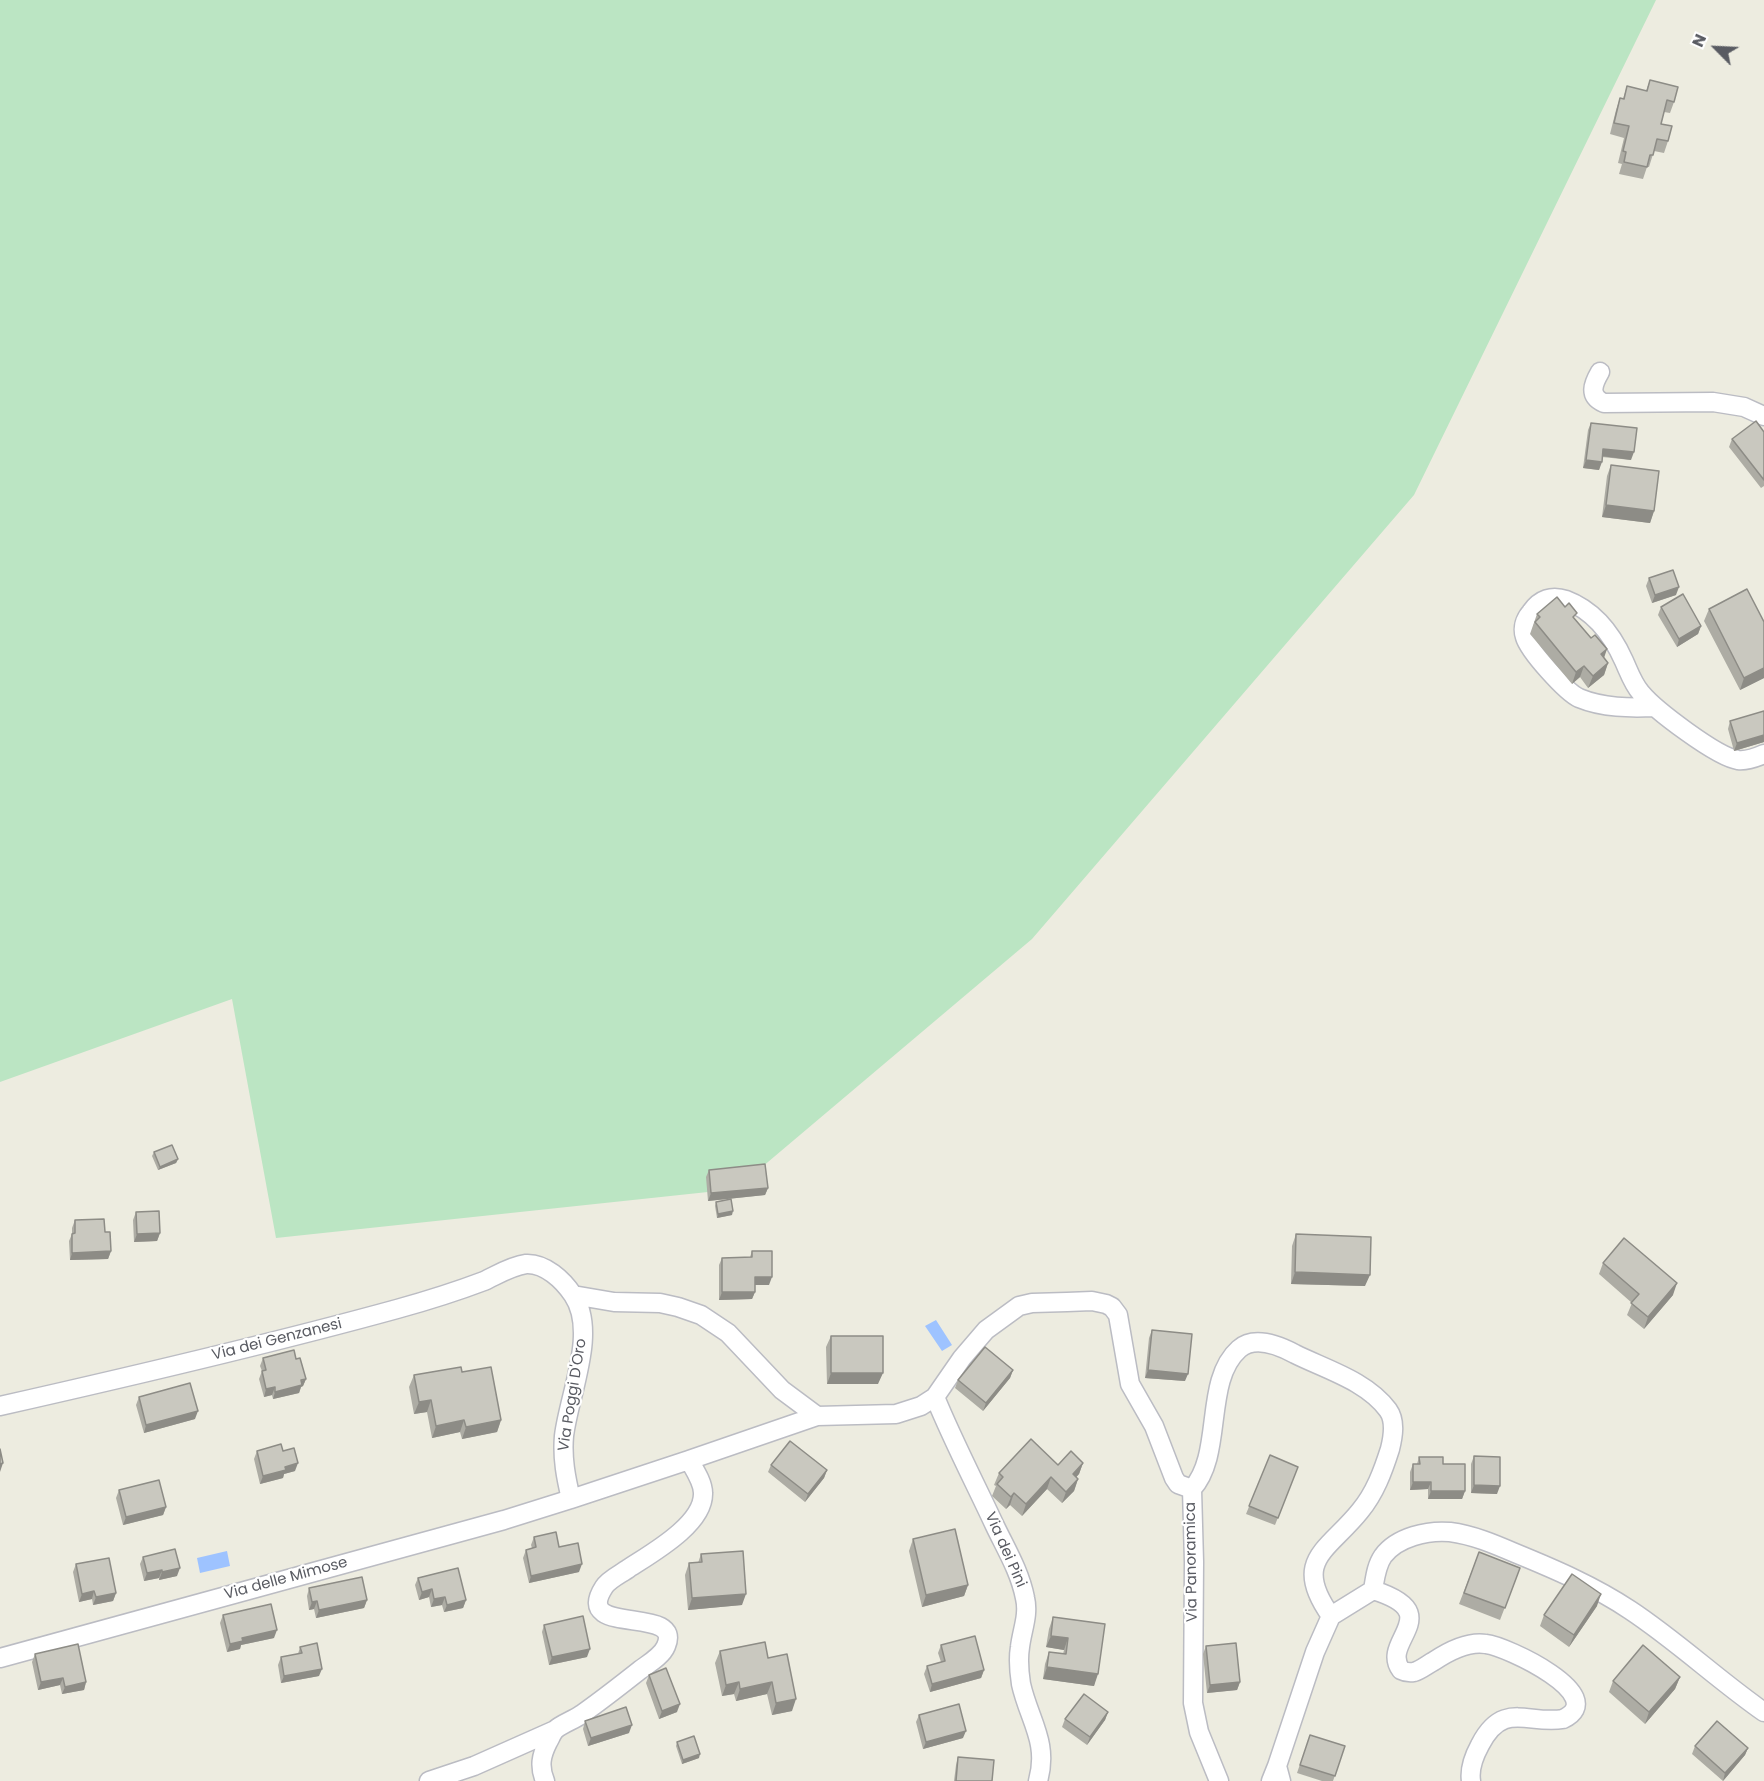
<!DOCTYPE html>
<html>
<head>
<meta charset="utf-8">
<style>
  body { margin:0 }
  #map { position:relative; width:1764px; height:1781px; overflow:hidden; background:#edece0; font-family:Poppins,sans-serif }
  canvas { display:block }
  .north { position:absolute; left:1686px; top:18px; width:60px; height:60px; -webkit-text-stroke:4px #fff; paint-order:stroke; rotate:294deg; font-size:16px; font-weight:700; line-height:24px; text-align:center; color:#595b62 }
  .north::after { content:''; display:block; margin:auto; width:21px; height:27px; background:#595b62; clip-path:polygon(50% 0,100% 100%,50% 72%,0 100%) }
</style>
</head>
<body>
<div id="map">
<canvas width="1764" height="1781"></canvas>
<div class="north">N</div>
</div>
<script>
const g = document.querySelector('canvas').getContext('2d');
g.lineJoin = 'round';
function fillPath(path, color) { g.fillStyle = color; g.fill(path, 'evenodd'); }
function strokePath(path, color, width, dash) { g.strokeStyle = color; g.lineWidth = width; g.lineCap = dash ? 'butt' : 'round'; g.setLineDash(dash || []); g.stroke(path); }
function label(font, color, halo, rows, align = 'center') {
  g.font = font + ' Poppins,sans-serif'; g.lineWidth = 4.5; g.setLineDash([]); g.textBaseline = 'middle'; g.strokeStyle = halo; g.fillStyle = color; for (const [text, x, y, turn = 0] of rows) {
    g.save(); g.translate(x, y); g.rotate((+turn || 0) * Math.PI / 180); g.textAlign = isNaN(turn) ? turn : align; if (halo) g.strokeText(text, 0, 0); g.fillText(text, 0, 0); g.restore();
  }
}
fillPath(new Path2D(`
  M0 0H1656L1414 495 1032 939 736 1189 276 1238 232 999 0 1082Z`), '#bbe5c3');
fillPath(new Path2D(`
  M936 1320 952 1345 942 1351 925 1326Z
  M227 1551 230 1566 200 1573 197 1558Z`), '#9ec3ff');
const street = new Path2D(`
  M1600 372C1593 384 1588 396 1604 403L1713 402 1744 407 1764 416
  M1655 707C1630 708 1603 708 1579 698 1566 692 1529 651 1525 637 1522 628 1525 619 1531 612 1540 599 1552 595 1566 600 1595 611 1612 634 1624 661 1629 672 1633 684 1641 693 1655 710 1717 757 1738 760 1747 761 1755 758 1764 754
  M573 1295 614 1302 660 1303 678 1307 701 1315 728 1333 782 1390 817 1416 896 1414 921 1406 935 1397 962 1358 986 1330 1019 1306 1032 1303 1067 1302 1092 1301 1106 1304 1112 1307 1118 1315 1130 1384 1154 1426 1174 1478 1178 1484 1192 1489 1194 1562 1193 1703 1199 1732 1219 1781
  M935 1397C953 1441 975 1483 995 1526 1006 1549 1020 1572 1025 1598 1029 1615 1022 1630 1020 1647 1018 1659 1019 1671 1021 1684 1029 1720 1049 1742 1038 1781
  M0 1406C133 1376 266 1345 397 1309 426 1301 455 1292 484 1281 497 1275 511 1266 526 1264 545 1263 563 1280 573 1295 598 1332 569 1394 564 1436 562 1458 566 1478 571 1499L689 1460C694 1469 703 1482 703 1493 704 1524 652 1553 629 1568 621 1574 609 1579 604 1587 571 1638 684 1604 666 1646 662 1656 648 1664 640 1670 621 1685 602 1700 582 1714 574 1720 561 1724 555 1730 552 1733 550 1739 548 1742 541 1756 539 1766 545 1781
  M689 1460 817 1416
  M1192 1489C1224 1454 1203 1381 1239 1349 1255 1335 1280 1346 1295 1354 1325 1369 1367 1381 1388 1410 1396 1421 1393 1437 1390 1449 1383 1471 1375 1493 1360 1511 1328 1551 1291 1560 1331 1616
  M1373 1590C1375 1579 1376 1566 1383 1556 1397 1537 1428 1530 1450 1532 1473 1535 1494 1544 1515 1553 1554 1569 1594 1586 1630 1610 1677 1641 1718 1680 1764 1712
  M0 1658 504 1520 571 1499
  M1277 1766 1315 1652 1331 1616 1373 1590C1449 1614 1379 1641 1401 1670 1405 1672 1409 1673 1414 1672 1421 1670 1428 1664 1434 1661 1449 1651 1468 1641 1486 1644 1506 1646 1612 1696 1563 1719 1528 1725 1503 1700 1480 1745 1474 1756 1469 1768 1471 1781
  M429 1781 474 1766 555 1730
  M1271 1781 1277 1766 1281 1781`);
strokePath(street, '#bbbcc3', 21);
strokePath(street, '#fff', 18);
fillPath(new Path2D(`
  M1650 80 1674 102 1670 113 1664 112 1661 124 1668 141 1664 153 1654 151 1649 167H1647L1643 179 1619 174 1622 164 1618 163 1624 138 1610 134 1616 110 1620 98 1623 99 1627 86 1646 91Z
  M1591 423 1631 460 1602 457 1599 470 1583 468 1588 430Z
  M1764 432V486L1761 488 1729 447 1732 439Z
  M1611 465 1654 511 1650 523 1602 517 1607 476Z
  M1649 578 1676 595 1652 603 1646 586Z
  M1661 607 1701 626 1698 634 1677 647 1658 615Z
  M1709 609 1764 678 1740 690 1704 621Z
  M1537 614 1575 619 1608 663 1604 675 1588 688 1580 677 1572 684 1530 634Z
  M1764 711V742L1734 751 1728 729 1730 721Z
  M154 1152 178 1159 176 1163 158 1170 152 1156Z
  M709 1170 768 1188 765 1195 708 1201 706 1177Z
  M716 1202 732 1215 717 1218 715 1206Z
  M136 1212 160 1233 157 1241 134 1242 133 1220Z
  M75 1220 111 1251 108 1259 70 1260 69 1241 72 1234V1228Z
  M1296 1234 1365 1286 1291 1284 1292 1246Z
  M752 1251 769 1285H755V1292L752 1299 719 1300V1265L722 1258 750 1257Z
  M1603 1263 1673 1295 1644 1329 1627 1315 1632 1303 1599 1274Z
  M1152 1330 1185 1381 1145 1378 1149 1338Z
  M831 1336 878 1384H827L826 1347Z
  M263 1358 296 1359 306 1379 303 1386 301 1387 299 1393 273 1399 272 1395 264 1397 259 1379 262 1371 260 1366Z
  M1013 1370 1010 1378 983 1411 955 1388 958 1380Z
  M462 1372 501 1420 497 1432 462 1439 460 1432 432 1438 427 1412 414 1414 409 1387 414 1375Z
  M139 1397 195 1419 144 1433 136 1405Z
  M257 1451H283L295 1471 284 1474 283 1478 260 1484 254 1459Z
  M1270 1455 1298 1467 1275 1525 1246 1514Z
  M1474 1456 1497 1494 1471 1493V1464Z
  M1419 1457 1443 1464 1465 1491 1462 1499H1428V1489L1410 1490V1472L1413 1464H1417Z
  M1083 1463 1079 1474 1076 1477 1078 1479 1074 1491 1062 1503 1047 1489 1022 1516 1010 1505 1006 1509 992 1496 996 1486 994 1485 999 1473 1058 1465Z
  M771 1465 827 1470 824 1478 805 1502 768 1472Z
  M119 1490 166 1507 163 1515 123 1525 116 1498Z
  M534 1537 559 1547 579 1572 529 1583 523 1558 526 1550 532 1548 531 1545Z
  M913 1539 968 1585 964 1596 922 1607 909 1551Z
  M1479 1552 1520 1568 1500 1620 1459 1604Z
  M701 1554 742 1605 688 1610 685 1575 689 1563H698Z
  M143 1557 177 1576 159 1580V1578L144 1581 140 1564Z
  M76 1564 116 1593 113 1601 93 1605 92 1599 79 1602 73 1572Z
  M418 1578 466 1600 463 1608 444 1612 442 1605 431 1607 429 1597 419 1600 415 1585Z
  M309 1588 367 1600 364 1608 316 1618 314 1609 309 1610 307 1596Z
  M1597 1606 1569 1647 1540 1626 1544 1615Z
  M223 1615 274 1638 241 1645 240 1649 227 1652 220 1623Z
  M1053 1617 1105 1624 1094 1686 1043 1679 1045 1664 1049 1652 1063 1654 1064 1650 1046 1647 1049 1629Z
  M544 1625 587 1657 549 1665 542 1632Z
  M941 1645 984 1670 981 1678 930 1692 924 1674 927 1666 941 1662 938 1653Z
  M1206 1646 1240 1682 1237 1690 1207 1693 1203 1654Z
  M300 1647 319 1676 281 1683 278 1665 281 1657 298 1654Z
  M720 1651 768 1658 792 1711 772 1715 767 1694 736 1701 734 1694 722 1696 715 1663Z
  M35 1654 86 1682 84 1690 62 1694 60 1685 38 1690 32 1662Z
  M649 1675 677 1712 659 1719 646 1683Z
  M1680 1677 1675 1689 1645 1724 1609 1692 1613 1681Z
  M1108 1712 1105 1720 1087 1745 1062 1727 1065 1719Z
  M919 1715 963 1738 923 1749 916 1722Z
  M585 1721 629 1733 588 1746 583 1729Z
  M1310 1735 1345 1746 1333 1781H1322L1297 1773Z
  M677 1742 699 1758 682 1764 676 1746Z
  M1695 1746 1748 1748 1745 1755 1723 1781 1692 1754Z
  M958 1757 992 1781H954L956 1765Z`), '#adaca4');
fillPath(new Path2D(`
  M1603 449 1634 452 1631 460 1601 456Z
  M1586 460 1602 462 1599 470 1583 468Z
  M1606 505 1654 511 1650 523 1602 517Z
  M1679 587 1676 595 1652 603 1655 595Z
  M1701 626 1698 634 1677 647 1679 639Z
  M1607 649 1603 661 1601 654Z
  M1608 663 1604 675 1588 688 1593 676Z
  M1584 666 1580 677 1572 684 1576 672Z
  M1764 668V678L1740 690 1744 678Z
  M1764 735V742L1734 751 1737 743Z
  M178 1159 176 1163 158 1170 160 1167Z
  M768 1188 765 1195 708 1201 711 1193Z
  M733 1211 732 1215 717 1218 718 1214Z
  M160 1233 157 1241 134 1242 137 1234Z
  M111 1251 108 1259 70 1260 72 1253Z
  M1295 1272 1370 1275 1365 1286 1291 1284Z
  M755 1277H772L769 1285H752Z
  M1677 1283 1673 1295 1644 1329 1648 1317Z
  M722 1292H755L752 1299 719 1300Z
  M1013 1370 1010 1378 983 1411 986 1403Z
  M1148 1370 1188 1374 1185 1381 1145 1378Z
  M831 1373H883L878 1384H827Z
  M306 1379 303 1386 301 1387 299 1393 273 1399 275 1392Z
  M275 1387 272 1395 264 1397 266 1389Z
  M431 1400 427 1412 414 1414 419 1402Z
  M198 1411 195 1419 144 1433 146 1425Z
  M464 1420 460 1432 432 1438 436 1426Z
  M501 1420 497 1432 462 1439 466 1427Z
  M3 1463 0 1472V1464Z
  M298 1463 295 1471 284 1474 283 1478 260 1484 263 1476 285 1467Z
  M1083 1463 1079 1474 1068 1486 1073 1474Z
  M827 1470 824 1478 805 1502 808 1494Z
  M1051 1477 1047 1489 1022 1516 1026 1504Z
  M1078 1479 1074 1491 1062 1503 1066 1492Z
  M1413 1482H1431L1428 1489 1410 1490Z
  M1474 1485 1500 1486 1497 1494 1471 1493Z
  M1431 1491H1465L1462 1499H1428Z
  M1014 1493 1010 1505 1006 1509 1011 1497Z
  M166 1507 163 1515 123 1525 126 1517Z
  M582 1564 579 1572 529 1583 531 1576Z
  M180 1568 177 1576 159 1580 162 1572Z
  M162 1570 159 1578 144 1581 147 1573Z
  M968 1585 964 1596 922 1607 926 1595Z
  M432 1589 429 1597 419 1600 422 1592Z
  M94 1591 92 1599 79 1602 82 1594Z
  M116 1593 113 1601 93 1605 96 1597Z
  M746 1594 742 1605 688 1610 692 1598Z
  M1601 1594 1597 1606 1569 1647 1574 1635Z
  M445 1597 442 1605 431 1607 434 1599Z
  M367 1600 364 1608 316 1618 319 1610Z
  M466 1600 463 1608 444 1612 447 1605Z
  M317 1601 314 1609 309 1610 312 1602Z
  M277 1630 274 1638 241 1645 240 1649 227 1652 230 1644 242 1638Z
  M1051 1636 1068 1638 1064 1650 1046 1647Z
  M590 1649 587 1657 549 1665 552 1657Z
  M1047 1667 1098 1674 1094 1686 1043 1679Z
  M322 1669 319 1676 281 1683 284 1676Z
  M984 1670 981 1678 930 1692 932 1684Z
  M1680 1677 1675 1689 1645 1724 1649 1712Z
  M63 1678 60 1685 38 1690 41 1682Z
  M86 1682 84 1690 62 1694 65 1687Z
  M739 1682 734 1694 722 1696 726 1685Z
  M772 1682 767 1694 736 1701 740 1689Z
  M1240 1682 1237 1690 1207 1693 1210 1685Z
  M796 1699 792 1711 772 1715 776 1703Z
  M680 1704 677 1712 659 1719 662 1711Z
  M1108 1712 1105 1720 1087 1745 1090 1737Z
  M632 1725 629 1733 588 1746 591 1738Z
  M966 1731 963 1738 923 1749 926 1742Z
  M1748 1748 1745 1755 1723 1781 1725 1773Z
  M700 1754 699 1758 682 1764 683 1760Z`), '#8d8c86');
const building = new Path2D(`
  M1650 80 1678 87 1674 102 1667 100 1661 124 1672 126 1668 141 1657 139 1653 155H1650L1647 167 1624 162 1626 152 1623 151 1629 126 1614 123 1620 98 1624 99 1627 86 1647 91Z
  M1756 421 1764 432V480L1732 439Z
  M1591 423 1637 428 1634 452 1603 449 1602 462 1586 460Z
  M1611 465 1659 471 1654 511 1606 505Z
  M1673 570 1679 587 1655 595 1649 578Z
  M1747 589 1764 622V668L1744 678 1709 609Z
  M1683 594 1701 626 1679 639 1661 607Z
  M1557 597 1565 607 1569 603 1577 613 1573 617 1591 638 1595 635 1607 649 1601 654 1608 663 1593 676 1584 666 1576 672 1535 622 1540 617 1537 614Z
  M1764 711V735L1737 743 1730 721Z
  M172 1145 178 1159 160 1167 154 1152Z
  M765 1164 768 1188 711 1193 709 1170Z
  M731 1199 733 1211 718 1214 716 1202Z
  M159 1211 160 1233 137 1234 136 1212Z
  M104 1219 105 1232H110L111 1251 72 1253V1234L75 1233V1220Z
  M1296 1234 1371 1237 1370 1275 1295 1272Z
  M1624 1238 1677 1283 1648 1317 1631 1303 1639 1294 1603 1263Z
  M752 1251H772V1277H755V1292H722V1258L752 1257Z
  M1152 1330 1192 1334 1188 1374 1148 1370Z
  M831 1336H883V1373H831Z
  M985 1347 1013 1370 986 1403 958 1380Z
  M294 1350 296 1359 300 1358 306 1379 301 1380 302 1385 275 1392V1387L266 1389 262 1371 266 1370 263 1358Z
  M461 1367 462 1372 491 1367 501 1420 466 1427 464 1420 436 1426 431 1400 419 1402 414 1375Z
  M190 1383 198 1411 146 1425 139 1397Z
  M1031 1439 1058 1465 1071 1451 1083 1463 1073 1474 1078 1479 1066 1492 1051 1477 1026 1504 1014 1493 1011 1497 997 1484 1003 1477 999 1473Z
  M790 1441 827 1470 808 1494 771 1465Z
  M281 1444 283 1451 294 1448 298 1463 285 1467 286 1470 263 1476 257 1451Z
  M0 1449 3 1463 0 1464Z
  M1270 1455 1298 1467 1278 1518 1249 1506Z
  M1474 1456 1500 1457V1486L1474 1485Z
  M1419 1457H1443V1464H1465V1491H1431V1482H1413V1464H1420Z
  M159 1480 166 1507 126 1517 119 1490Z
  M955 1529 968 1585 926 1595 913 1539Z
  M556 1532 559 1547 578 1543 582 1564 531 1576 526 1550 536 1547 534 1537Z
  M175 1549 180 1568 162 1572V1570L147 1573 143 1557Z
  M743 1551 746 1594 692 1598 689 1563 702 1562 701 1554Z
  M1479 1552 1520 1568 1505 1608 1464 1593Z
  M109 1558 116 1593 96 1597 94 1591 82 1594 76 1564Z
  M458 1568 466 1600 447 1605 445 1597 434 1599 432 1589 422 1592 418 1578Z
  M1572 1574 1601 1594 1574 1635 1544 1615Z
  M362 1577 367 1600 319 1610 317 1601 312 1602 309 1588Z
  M271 1604 277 1630 242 1638 243 1641 230 1644 223 1615Z
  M583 1616 590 1649 552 1657 544 1625Z
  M1053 1617 1105 1624 1098 1674 1047 1667 1049 1652 1066 1654 1068 1638 1051 1636Z
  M975 1636 984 1670 932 1684 927 1666 945 1661 941 1645Z
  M765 1642 768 1658 787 1654 796 1699 776 1703 772 1682 740 1689 739 1682 726 1685 720 1651Z
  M317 1643 322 1669 284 1676 281 1657 302 1653 300 1647Z
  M1236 1643 1240 1682 1210 1685 1206 1646Z
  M78 1644 86 1682 65 1687 63 1678 41 1682 35 1654Z
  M1643 1645 1680 1677 1649 1712 1613 1681Z
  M666 1668 680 1704 662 1711 649 1675Z
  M1084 1694 1108 1712 1090 1737 1065 1719Z
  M959 1704 966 1731 926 1742 919 1715Z
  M626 1707 632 1725 591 1738 585 1721Z
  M1717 1721 1748 1748 1725 1773 1695 1746Z
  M1310 1735 1345 1746 1335 1776 1300 1765Z
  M694 1736 700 1754 683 1760 677 1742Z
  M958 1757 994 1760 992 1781H956Z`);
fillPath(building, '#c9c8bf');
strokePath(building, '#8d8c86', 1.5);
label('15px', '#595b62', '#fff', [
  ["Via dei Genzanesi",277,1340,-14],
  ["Via Poggi D'Oro",573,1395,-81],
  ["Via dei Pini",1005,1550,66],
  ["Via Panoramica",1192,1562,-91],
  ["Via delle Mimose",286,1579,-15]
]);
</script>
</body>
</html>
